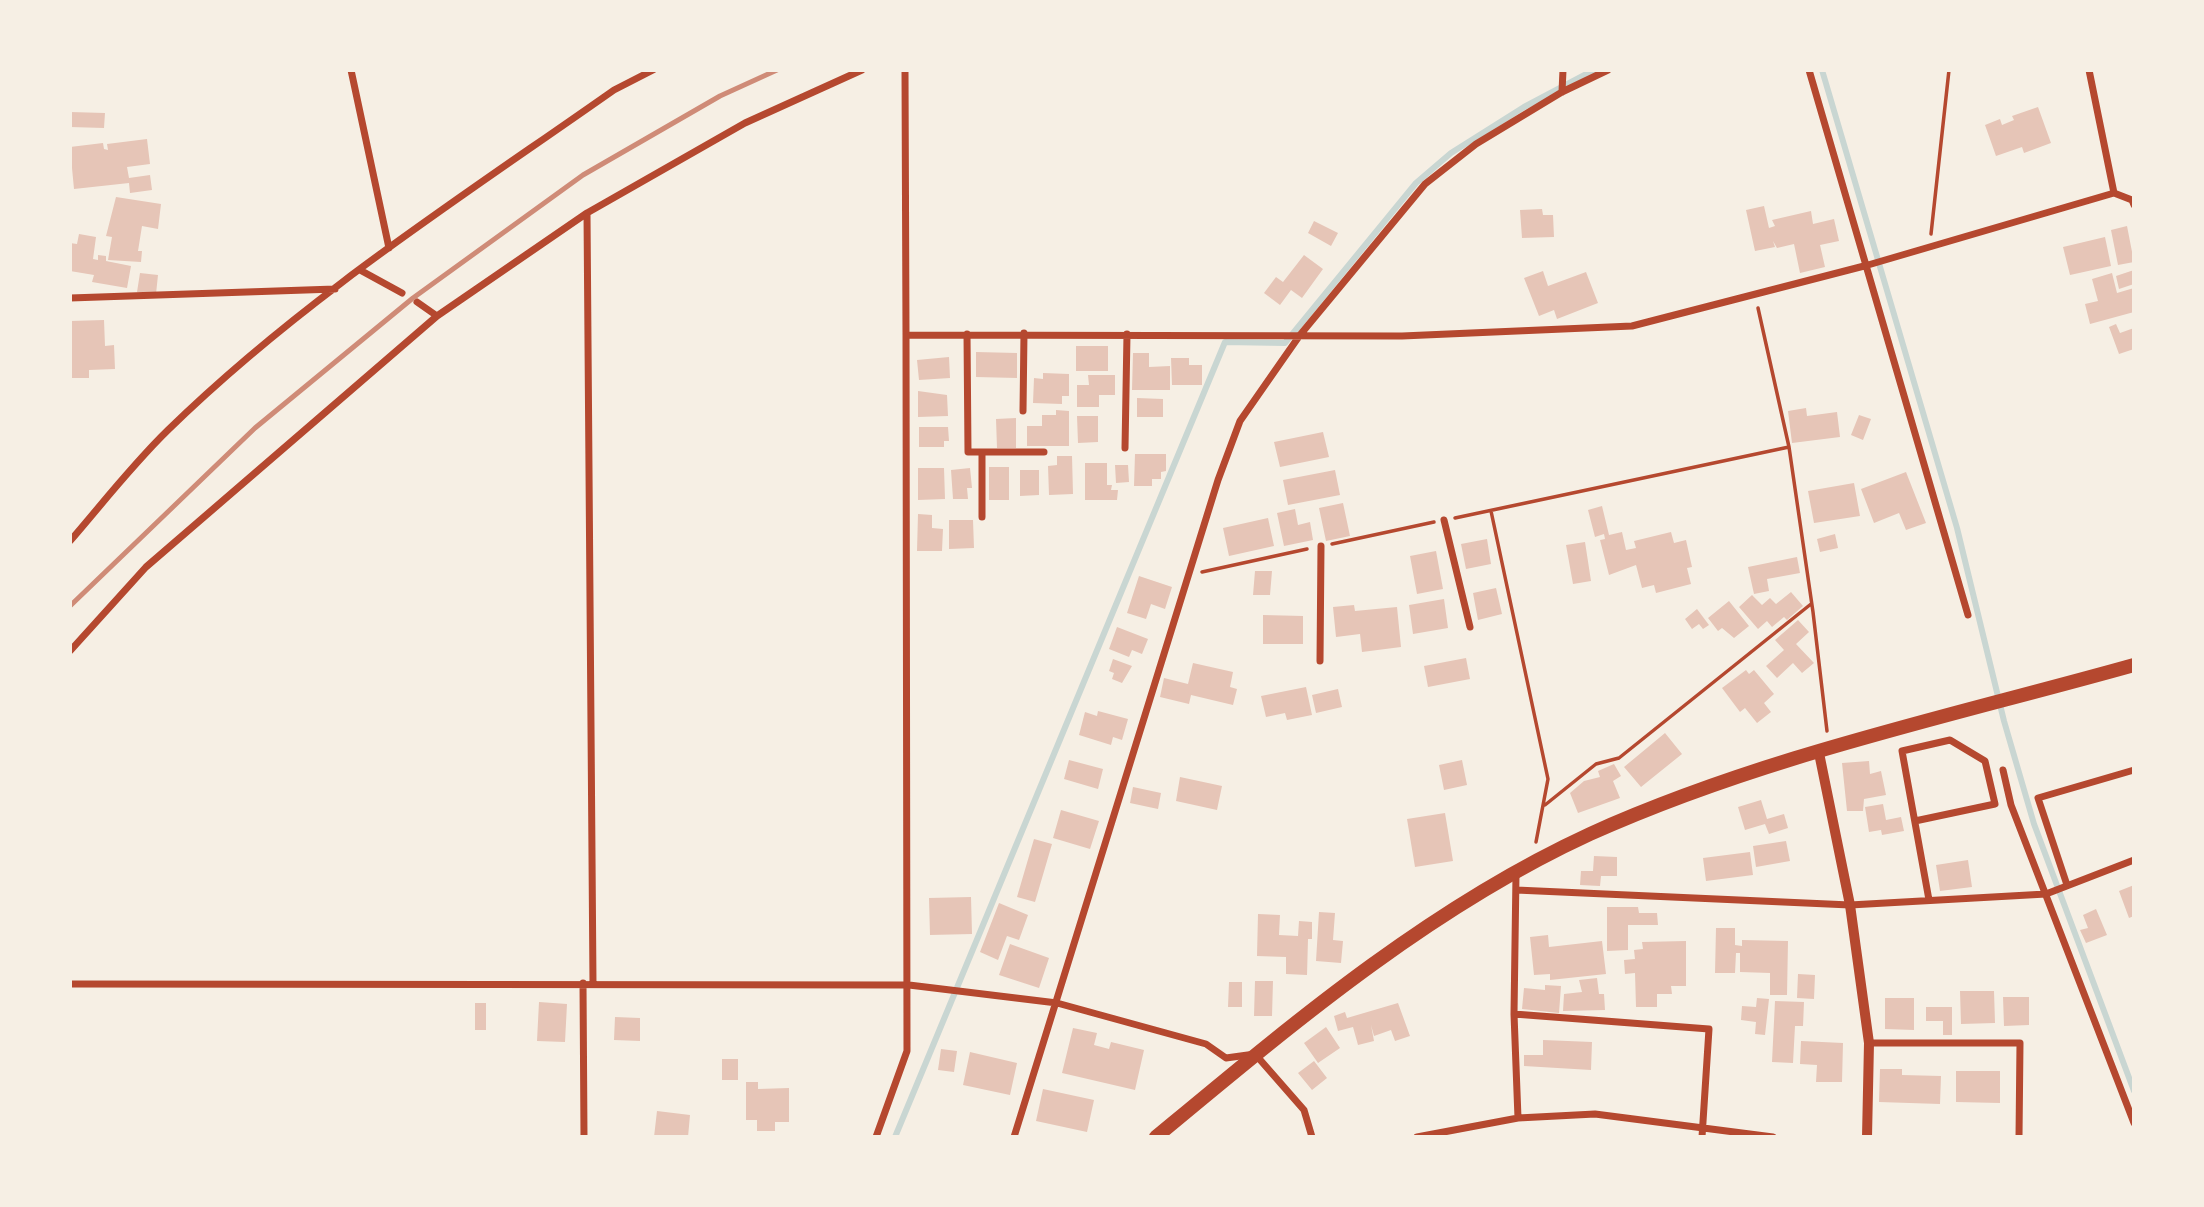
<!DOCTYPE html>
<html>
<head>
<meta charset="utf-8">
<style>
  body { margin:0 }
  #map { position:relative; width:2204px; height:1207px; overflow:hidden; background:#f6efe4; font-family:"Source Serif 4",serif }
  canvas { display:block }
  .frame { position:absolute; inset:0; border:72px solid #f6efe4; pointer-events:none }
</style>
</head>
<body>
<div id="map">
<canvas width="2204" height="1207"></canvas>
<div class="frame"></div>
</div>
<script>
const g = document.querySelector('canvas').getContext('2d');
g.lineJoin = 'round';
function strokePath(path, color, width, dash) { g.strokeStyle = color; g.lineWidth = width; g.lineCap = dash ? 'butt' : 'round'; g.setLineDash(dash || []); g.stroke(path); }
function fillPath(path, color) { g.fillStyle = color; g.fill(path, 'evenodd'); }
strokePath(new Path2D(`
  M1822 70 1957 528 2004 721 2034 824 2134 1091
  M895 1137 1225 342 1285 343 1416 183 1451 153 1524 107 1594 70`), '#c9d6d2', 6);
fillPath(new Path2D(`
  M2038 107 2051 143 2024 153 2022 147 1996 156 1985 125 2000 119 2002 125 2014 120 2012 116Z
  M70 112 105 113 104 128 70 127Z
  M147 139 150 164 127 167 129 178 150 175 152 190 130 193 129 183 74 189 70 147 103 143 104 149 108 150 107 144Z
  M116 197 161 204 158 229 142 226 138 251H142L141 262 108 260 112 237 106 236Z
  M1764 206 1769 228 1775 226 1772 220 1811 211 1813 224 1834 219 1839 241 1820 245 1825 267 1800 273 1794 244 1777 248 1773 241 1775 247 1755 251 1746 210Z
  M1542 209 1543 215H1553L1554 237 1522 238 1520 210Z
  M1314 221 1338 233 1331 246 1308 233Z
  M2127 226 2134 262 2118 265 2111 230Z
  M79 234 96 237 93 259 98 260V255L106 256V261L131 266 127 288 92 282 94 275 70 271V243L77 244Z
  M2105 237 2111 266 2070 275 2063 247Z
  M1304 255 1323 269 1302 298 1291 290 1280 305 1264 293 1276 277 1283 282Z
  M2134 270V284L2119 289 2116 276Z
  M1543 271 1548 286 1586 272 1598 303 1557 319 1554 310 1539 316 1524 278Z
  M140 273 158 275 156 294 137 292Z
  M2112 273 2117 293 2134 288V312L2090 324 2085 304 2098 301 2092 279Z
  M104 320 105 346 114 345 115 369 89 370V378H70V321Z
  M2116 324 2120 333 2134 328V349L2119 354 2109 327Z
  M1076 346H1108V371H1076Z
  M976 352 1017 353V378L976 377Z
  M1133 353H1149V367L1170 366V390H1132Z
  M949 357 950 378 919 380 917 360Z
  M1171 358H1189V365H1202V385H1172Z
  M1043 373 1069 374V396H1062V404L1033 403 1034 378 1043 379Z
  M1088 375H1115V395H1099V407H1077V385H1089Z
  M918 391 947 395 948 416 918 417Z
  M1137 398 1163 399V417H1137Z
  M1806 408 1807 416 1837 412 1840 437 1792 443 1788 411Z
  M1056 410 1069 411V446H1027V426H1042V415H1056Z
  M1859 415 1871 419 1863 440 1851 435Z
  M1077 416H1098V442L1078 443Z
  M1016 418V448H997L996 419Z
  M919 427H948L949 441H944V447H919Z
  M1323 432 1329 457 1280 467 1274 442Z
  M1135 454H1166V471L1161 472V479H1152V486H1134Z
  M1057 456H1072L1073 494 1049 495 1048 466 1057 465Z
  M1085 463H1107V485H1112L1111 490H1118L1117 500H1085Z
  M1115 465H1128L1129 482 1116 483Z
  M989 467H1009V500H989Z
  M918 468H944L945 499 918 500Z
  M970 468 972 488H967L968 499H953L951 470Z
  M1020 470H1039V495L1020 496Z
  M1335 470 1340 495 1288 505 1283 480Z
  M1906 472 1926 523 1906 530 1899 513 1874 523 1861 489Z
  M1854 483 1860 516 1814 523 1808 491Z
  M1343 503 1350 536 1326 541 1319 508Z
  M1602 506 1609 535 1622 532 1626 550 1636 548 1634 541 1671 532 1674 543 1686 540 1692 567 1687 568 1691 584 1656 593 1654 585 1642 588 1636 565 1609 575 1600 540 1605 539 1604 534 1595 537 1588 510Z
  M1295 509 1298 525 1310 522 1313 540 1284 546 1277 513Z
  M918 514 932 515V528L943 529 942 551H917Z
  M1268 518 1274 546 1229 556 1223 528Z
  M949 520H973L974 548 949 549Z
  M1835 534 1838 548 1820 552 1817 539Z
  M1487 539 1491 564 1466 569 1461 544Z
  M1585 542 1591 581 1573 584 1566 545Z
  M1436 551 1443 589 1417 594 1410 556Z
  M1797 557 1800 573 1767 579 1769 591 1754 594 1748 567Z
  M1255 571H1272L1270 595H1253Z
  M1139 576 1172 587 1165 609 1151 604 1146 619 1127 613Z
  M1496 588 1502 614 1478 620 1473 593Z
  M1791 592 1803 606 1787 620 1784 617 1772 627 1767 621 1758 629 1739 607 1752 595 1762 605 1770 598 1776 604Z
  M1444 599 1448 628 1413 634 1409 605Z
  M1729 601 1749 626 1734 638 1722 628 1718 631 1708 618Z
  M1354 605 1355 611 1397 607 1401 647 1362 652 1360 634 1336 637 1333 607Z
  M1697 609 1709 625 1703 629 1699 624 1692 629 1685 619Z
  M1263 615 1303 616V644H1263Z
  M1798 620 1809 632 1796 644 1814 663 1802 673 1793 663 1777 678 1766 666 1784 650 1775 640Z
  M1117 627 1148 639 1142 654 1132 650 1129 657 1109 649Z
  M1466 658 1470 679 1428 687 1424 666Z
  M1113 659 1132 666 1122 683 1112 679 1114 673 1109 671Z
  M1193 663 1233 672 1230 687 1237 689 1233 705 1191 695 1189 704 1160 697 1164 678 1188 684Z
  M1746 670 1749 674 1754 670 1774 694 1764 703 1771 712 1757 723 1745 708 1740 712 1722 688Z
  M1306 687 1312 715 1287 720 1285 713 1266 717 1261 696Z
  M1338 689 1342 707 1316 713 1312 695Z
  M1098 711 1128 719 1122 740 1113 737 1111 745 1079 735 1085 712 1097 716Z
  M1665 733 1682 754 1641 787 1624 767Z
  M1069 760 1103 769 1098 789 1064 779Z
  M1462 760 1467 785 1444 790 1439 765Z
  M1869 761 1870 774 1881 771 1886 795 1864 799 1863 811H1847L1842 763Z
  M1614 764 1621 776 1613 781 1620 798 1578 813 1570 793 1584 781 1600 777 1598 771Z
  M1180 777 1222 786 1217 810 1176 801Z
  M1133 787 1161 793 1158 809 1130 803Z
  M1761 800 1767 819 1784 814 1788 828 1769 834 1765 824 1745 830 1738 807Z
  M1883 804 1886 820 1901 817 1904 831 1882 835 1881 830 1869 832 1865 807Z
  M1061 810 1099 821 1090 849 1053 838Z
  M1445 813 1453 861 1415 867 1407 819Z
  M1034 839 1052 844 1035 902 1017 897Z
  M1786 841 1790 861 1756 867 1753 846Z
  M1750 852 1753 875 1706 881 1703 858Z
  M1594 856 1617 857V876H1601L1600 886 1580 885 1581 871H1593Z
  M1968 860 1972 887 1940 891 1936 865Z
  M2134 885V916L2129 918 2119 891Z
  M971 897 972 934 930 935 929 898Z
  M999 903 1028 915 1019 940 1007 936 998 960 980 952Z
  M1607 907H1638L1639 913H1657L1658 925H1628V950L1607 951Z
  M2096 909 2107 935 2086 943 2080 930 2088 928 2083 915Z
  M1319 912 1335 913 1333 940 1343 941 1341 963 1316 961Z
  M1258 914 1280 915 1279 935 1298 936 1299 921 1312 922V939H1308L1307 975 1286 974V957L1257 956Z
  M1716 928H1735V945L1742 946V940L1788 941 1787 995H1770V973L1740 972V953H1736L1735 973H1715Z
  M1548 935 1549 947 1602 941 1606 974 1550 980V974L1534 975 1530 937Z
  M1686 941V986H1671L1672 994H1657V1007H1636L1635 973 1625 974 1624 960 1635 959 1634 950 1643 949 1642 942Z
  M1010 944 1049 958 1039 988 999 975Z
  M1798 974 1815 975 1814 999 1797 998Z
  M1597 978 1599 994H1604L1605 1010 1563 1011 1564 994 1582 992 1579 980Z
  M1255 981H1273L1272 1016H1254Z
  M1229 982H1242V1007H1228Z
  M1545 985 1561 986 1559 1013 1522 1009 1524 988 1545 990Z
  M1960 991H1994L1995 1023 1961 1024Z
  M2003 997H2029V1025L2004 1026Z
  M1757 998 1769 999 1765 1035 1755 1034 1756 1022 1741 1020 1742 1006 1756 1007Z
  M1885 998H1914V1030L1885 1029Z
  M1775 1001 1804 1002 1803 1026H1795L1793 1063 1772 1062Z
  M539 1002 567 1004 565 1042 537 1041Z
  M475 1003H486V1030H475Z
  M1398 1003 1410 1036 1395 1041 1391 1030 1374 1036 1371 1025 1374 1041 1358 1045 1353 1027 1338 1031 1334 1016 1345 1012 1347 1018Z
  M1926 1007H1952V1035H1943V1021H1926Z
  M615 1017 640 1018V1041L614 1040Z
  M1326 1027 1340 1048 1318 1063 1304 1043Z
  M1073 1028 1097 1033 1094 1045 1109 1049 1111 1042 1144 1050 1135 1090 1062 1073Z
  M1543 1040 1592 1042 1591 1070 1524 1066V1055H1543Z
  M1801 1041 1843 1043 1842 1082H1816L1817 1065 1800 1064Z
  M941 1049 957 1051 954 1072 938 1070Z
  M970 1052 1017 1063 1010 1095 963 1085Z
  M722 1059H738V1080H722Z
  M1314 1061 1327 1078 1312 1090 1298 1073Z
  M1880 1069H1902V1075L1941 1076 1940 1104 1879 1102Z
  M1956 1071H2000V1103L1956 1102Z
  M746 1082H758V1089L789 1088V1122H775V1131H757V1120H746Z
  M1043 1089 1094 1100 1087 1132 1036 1121Z
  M657 1111 690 1115 688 1137H654Z`), '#e6c5b7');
strokePath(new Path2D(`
  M1931 234 1949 70
  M1758 308 1789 447 1813 612 1827 731
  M1491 511 1548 779 1536 842
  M1455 518 1789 447
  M1332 544 1434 522
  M1202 572 1307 549
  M1545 805 1596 764 1619 758 1811 604`), '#b5482f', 3.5);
strokePath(new Path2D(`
  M351 70 389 248
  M905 70 906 335 1402 336 1632 326 1868 265 2114 193 2132 200 2134 205
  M1809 70 1968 615
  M2089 70 2114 193
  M1562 92 1563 70
  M587 213 593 983
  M360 270 402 293
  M70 298 335 289
  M417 302 437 316
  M967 334 968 452H1044
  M1023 411 1024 333
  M1125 448 1127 334
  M982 517V452
  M1444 520 1470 627
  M70 541C102 504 133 464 168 430 302 299 462 197 614 90L653 70
  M70 651 146 567 437 316 587 213 745 123 862 70
  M1320 661 1321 546
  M2003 770 2011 805 2134 1123
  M1915 821 1995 804 1985 761 1950 740 1902 751 1929 900
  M1516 874 1514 1014 1518 1118
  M2067 885 2038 798 2134 770
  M1516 890 1850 905 2046 894 2134 860
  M583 983 584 1137
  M70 984 909 985 1057 1003 1206 1044 1226 1058 1255 1054 1304 1110 1312 1137
  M1514 1014 1709 1029 1702 1137
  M1869 1043H2020L2019 1137
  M876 1137 907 1051 906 335
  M1014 1137 1218 480 1240 421 1279 365 1300 335 1425 184 1476 144 1562 92 1608 70
  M1417 1137 1518 1118 1595 1114 1773 1137`), '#b5482f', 7);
strokePath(new Path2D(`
  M1819 753 1850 905 1869 1043 1867 1137`), '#b5482f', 10);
strokePath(new Path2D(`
  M1156 1137C1291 1025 1429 908 1590 834 1763 756 1952 716 2134 665`), '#b5482f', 14);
strokePath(new Path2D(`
  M70 606 255 428 413 298 583 175 720 96 777 70`), '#cf8b77', 5);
</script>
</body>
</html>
